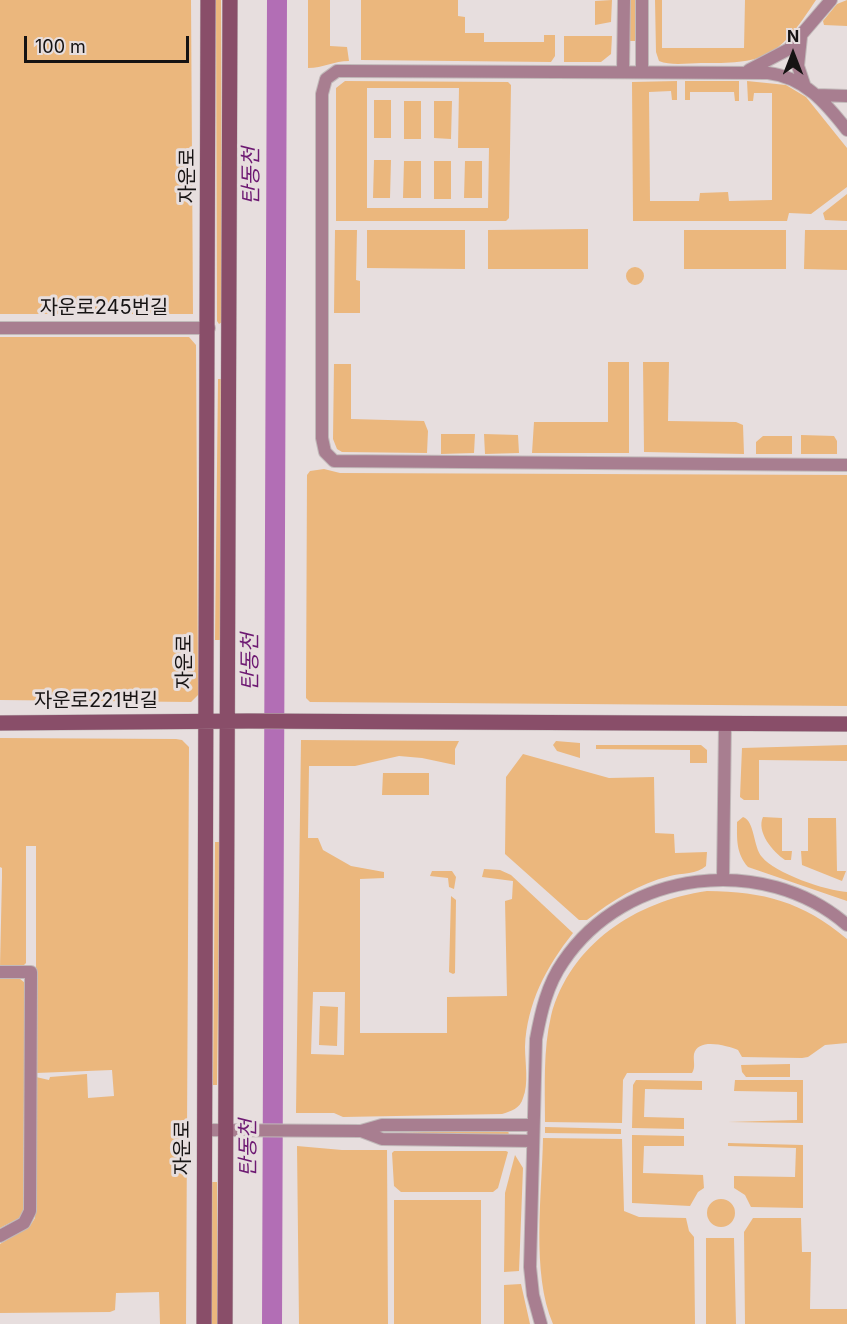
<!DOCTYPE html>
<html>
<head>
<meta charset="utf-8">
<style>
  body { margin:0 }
  #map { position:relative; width:847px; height:1324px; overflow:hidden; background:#e7dede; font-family:Inter,sans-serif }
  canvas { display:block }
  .north { position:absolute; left:763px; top:24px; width:60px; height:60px; -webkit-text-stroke:4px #e7dede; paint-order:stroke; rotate:0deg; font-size:16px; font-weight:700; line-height:24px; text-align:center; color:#161313 }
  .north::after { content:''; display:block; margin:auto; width:21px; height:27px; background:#161313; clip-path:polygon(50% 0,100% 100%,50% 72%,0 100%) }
  .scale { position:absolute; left:24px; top:36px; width:165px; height:27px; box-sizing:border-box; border:3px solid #161313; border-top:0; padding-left:8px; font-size:18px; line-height:21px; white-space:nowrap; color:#161313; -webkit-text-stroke:4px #e7dede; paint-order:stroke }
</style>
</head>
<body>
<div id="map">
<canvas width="847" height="1324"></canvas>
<div class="north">N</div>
<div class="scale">100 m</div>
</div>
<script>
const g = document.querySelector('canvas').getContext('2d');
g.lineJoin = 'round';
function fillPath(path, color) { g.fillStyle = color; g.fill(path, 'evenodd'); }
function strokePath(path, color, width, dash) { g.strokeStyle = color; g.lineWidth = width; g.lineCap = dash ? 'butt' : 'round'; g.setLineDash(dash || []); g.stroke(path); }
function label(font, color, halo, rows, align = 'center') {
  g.font = font + ' Inter,"Noto Sans KR",sans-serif'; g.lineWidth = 6; g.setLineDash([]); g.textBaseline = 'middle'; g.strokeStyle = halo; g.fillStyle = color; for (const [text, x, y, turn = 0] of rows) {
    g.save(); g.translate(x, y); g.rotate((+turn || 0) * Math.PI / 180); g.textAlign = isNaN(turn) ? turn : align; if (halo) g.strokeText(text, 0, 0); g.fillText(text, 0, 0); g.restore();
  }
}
fillPath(new Path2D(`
  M0 0H191L193 314H0Z
  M216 0H221L222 322 219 324 217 321Z
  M308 0H330V46L347 47 349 61C334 61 323 68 308 68Z
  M361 0H458V16L465 17V33H484V42H544V35H555V56L551 62 361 60Z
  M612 0 611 22 595 25V1Z
  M628 0H636L637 41H629Z
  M655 0H662V48H744L745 0H816C779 56 768 64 701 63 689 63 671 66 659 61L656 52Z
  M847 0V26L824 25 823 21 837 4Z
  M564 36H612L611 54 601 62H564Z
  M345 81 508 82 511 85 509 218 506 221H336V88ZM367 88H459L458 148H489L488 208H367Z
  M677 81V100H672L671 91 649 92 650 201H699L700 193 728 192 729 201 772 200V93H754L753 101H748L747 81 786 85 806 97 847 148V187L811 214 789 213 787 221H633L632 82Z
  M685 81H739V101H735L734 92H690V100H685Z
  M374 100H391V138H374Z
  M404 101H421V139H404Z
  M434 101H452L451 139 434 138Z
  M374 160H391L390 198H373Z
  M404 161H421V198H403Z
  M434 161H451V199H434Z
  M465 161H482V198H464Z
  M847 194V221L825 220 823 213Z
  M588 229V269H488V230Z
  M335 230H357L356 280 360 281V313H334Z
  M367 230H465V269L367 268Z
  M684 230H786V269H684Z
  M805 230H847V270L804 269Z
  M626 276a9 9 0 1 1 18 0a9 9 0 1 1-18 0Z
  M0 337H189L196 345 198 695 191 702 0 700Z
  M608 362H629V453H532L534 422H608Z
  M643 362H669L668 421 736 422 743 425 744 454 644 452Z
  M334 364H351V419L424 421 428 431 427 453 342 452 337 449 333 439Z
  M218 379H222L220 640H215Z
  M441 434H475L474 453 441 454Z
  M484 434 518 435 519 453 485 454Z
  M801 435 834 436 837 441V454H801Z
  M763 436H792V454H756V442Z
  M324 469 340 473 847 475V706L310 702 306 698 307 475 310 471Z
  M0 738 176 739 182 740 189 747 186 1324H160L159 1292 116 1293 115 1310 110 1312 0 1313V1244L30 1226 35 1218 36 1077 49 1080 50 1077 87 1074 88 1098 114 1096 112 1070 36 1073V846H26V963L22 967H0L2 877V868L0 867Z
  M301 740 459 741 455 749V765L422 758 399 756 355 766H309L308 838H318L323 850 351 866 384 872V878L360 879V1033H447V997L507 996 505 901 512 899 513 881 482 877 484 869 500 870 511 875 573 933C546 967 527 1003 525 1047 525 1062 529 1084 523 1098 520 1109 511 1111 502 1114L343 1117 334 1113H296ZM313 992H345L344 1055 311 1054Z
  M556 741 580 743V758L557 751 553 745Z
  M596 745H701L707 750V763H690V750L596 749Z
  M847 745V761L759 760V800H744L740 797 742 748Z
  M523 754 609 778 654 777 655 833 674 834 675 853 707 852 706 866C698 874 681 873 670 876 638 884 613 900 587 920H579L505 854 506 777Z
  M383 773H429V795H382Z
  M743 817C755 821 753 847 762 857 774 873 827 891 847 892V901L748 867C736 853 737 840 737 822Z
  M763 817 782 818V851H792L791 860H785C773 852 756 832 763 817Z
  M808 818H836L837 871H846L842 881 802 865 801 851H808Z
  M215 842H220L217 1085H213Z
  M432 871H452L456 877 454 889 449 887 448 878 430 876Z
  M707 891C765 892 801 901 847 939V1043L825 1045 808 1057 802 1058 742 1057 738 1050C728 1046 698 1037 694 1054 693 1061 696 1067 692 1073H627L623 1080 622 1123 545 1122C545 1087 543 1050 551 1016 570 944 636 901 707 891Z
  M451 896 456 900 455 973 453 974 449 972Z
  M0 978H19L25 983 23 1216 0 1228Z
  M320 1006 338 1007 337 1046 319 1045Z
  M790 1064V1077H746L742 1072 741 1065Z
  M636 1080 702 1081V1090L645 1089 644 1117 684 1118V1129L632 1128 633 1085Z
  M735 1080H803V1123L728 1122 797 1120V1092L734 1091Z
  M545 1127 621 1129V1134L545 1133Z
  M508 1129 509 1136 396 1132 397 1130Z
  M632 1135 684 1136V1146H644L643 1173 703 1175 704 1188 698 1192 690 1206 632 1203Z
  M543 1138 622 1139 624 1211 639 1217 686 1218 689 1231 694 1237 695 1324H553C531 1273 542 1194 543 1138Z
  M728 1143 803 1145V1208L751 1207 745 1195 734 1188V1176L795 1177 796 1148 728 1146Z
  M297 1146 342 1150H387L388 1324H299Z
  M394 1151H506L508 1152 498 1188 493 1192H401L394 1186 392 1153Z
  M515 1155 523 1168 519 1271 504 1272 505 1193Z
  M212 1182H217V1324H212Z
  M707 1213a14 14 0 1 1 28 0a14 14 0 1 1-28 0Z
  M394 1200H481V1324H394Z
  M753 1218H801L802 1252H811L810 1309H847V1324H745L744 1232Z
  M706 1238H734L736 1324H706Z
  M521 1284 530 1324H504V1285Z`), '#ebb77d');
strokePath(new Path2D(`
  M272 1324 277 0`), '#b26eb5', 20);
const street = new Path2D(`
  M642 0V72
  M801 37 798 66 805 87
  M749 70 789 49 831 0
  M623 72 624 0
  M817 95 847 96
  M847 130C826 103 804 77 768 73L344 71H337L326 79 322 94V438L325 452 334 461 847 465
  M0 328H209
  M723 879 725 724
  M0 972H31L30 1211 24 1223 0 1236
  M205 1130 361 1131 382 1125H533
  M361 1131 382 1139 533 1141
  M541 1324 533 1295 530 1267 536 1039C541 1012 547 985 563 962 625 869 764 853 847 925`);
const secondary = new Path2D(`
  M0 723 248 721 847 724
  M204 1324 208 0
  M225 1324 230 0`);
strokePath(street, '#c1b9b9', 14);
strokePath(secondary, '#c1b9b9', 16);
strokePath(street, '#a87e90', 12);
strokePath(secondary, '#894e69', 15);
label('20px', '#161313', '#e7dede', [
  ["자운로",188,176,-90],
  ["자운로245번길",104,308],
  ["자운로",185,662,-90],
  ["자운로221번길",96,701],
  ["자운로",183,1148,-90]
]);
label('italic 21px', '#6d1972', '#e7dede', [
  ["탄동천",252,176,-90],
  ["탄동천",251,662,-90],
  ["탄동천",249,1148,-90]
]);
</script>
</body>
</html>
